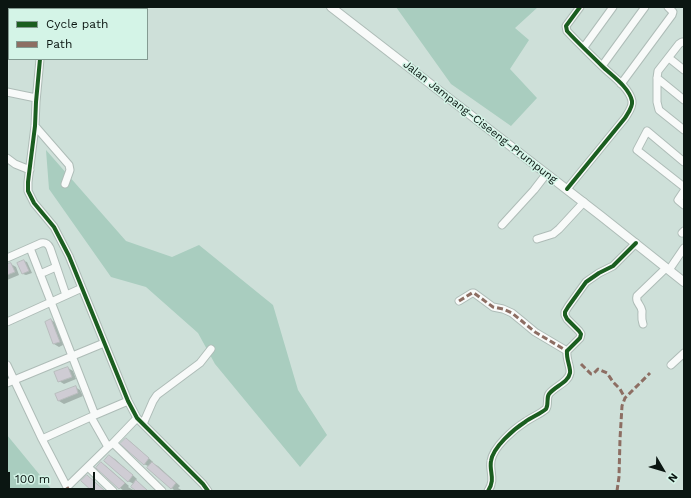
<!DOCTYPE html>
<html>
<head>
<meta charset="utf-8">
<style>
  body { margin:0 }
  #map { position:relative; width:691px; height:498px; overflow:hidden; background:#cee0d9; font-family:"Work Sans",sans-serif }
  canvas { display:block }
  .frame { position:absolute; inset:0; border:8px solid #0b1612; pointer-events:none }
  .legend { position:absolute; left:8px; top:8px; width:140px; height:52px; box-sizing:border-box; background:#d4f4e7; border:1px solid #849b92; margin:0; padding:5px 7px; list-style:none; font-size:12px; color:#0b1612 }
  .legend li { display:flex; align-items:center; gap:8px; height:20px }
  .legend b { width:20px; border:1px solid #849b92 }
  .north { position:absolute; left:643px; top:450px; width:40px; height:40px; -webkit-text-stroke:3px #d4f4e7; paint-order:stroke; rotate:128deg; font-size:11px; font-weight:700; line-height:16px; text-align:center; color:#0b1612 }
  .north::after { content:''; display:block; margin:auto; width:14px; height:18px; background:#0b1612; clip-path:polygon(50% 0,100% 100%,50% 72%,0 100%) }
  .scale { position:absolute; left:8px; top:472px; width:87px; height:18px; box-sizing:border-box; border:2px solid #0b1612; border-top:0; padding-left:5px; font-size:12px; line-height:14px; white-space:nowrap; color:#0b1612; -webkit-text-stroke:3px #d4f4e7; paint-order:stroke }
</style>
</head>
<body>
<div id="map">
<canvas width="691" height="498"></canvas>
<div class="frame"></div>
<ul class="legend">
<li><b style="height:5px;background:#1b5e20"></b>Cycle path</li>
<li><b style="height:5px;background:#8d6e63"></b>Path</li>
</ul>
<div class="north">N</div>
<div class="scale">100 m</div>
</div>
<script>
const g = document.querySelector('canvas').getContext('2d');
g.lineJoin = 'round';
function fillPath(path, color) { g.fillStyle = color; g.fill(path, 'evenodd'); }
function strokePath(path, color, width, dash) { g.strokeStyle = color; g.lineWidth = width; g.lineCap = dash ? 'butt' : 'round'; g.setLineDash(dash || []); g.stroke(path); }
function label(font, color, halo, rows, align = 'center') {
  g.font = font + ' "Work Sans",sans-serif'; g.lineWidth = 3; g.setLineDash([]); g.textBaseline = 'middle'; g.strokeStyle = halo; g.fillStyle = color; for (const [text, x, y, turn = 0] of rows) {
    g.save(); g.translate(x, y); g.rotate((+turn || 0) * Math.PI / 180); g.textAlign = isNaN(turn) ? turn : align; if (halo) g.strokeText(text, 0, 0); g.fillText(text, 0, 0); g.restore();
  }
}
fillPath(new Path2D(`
  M396 7H538L515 28 529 40 510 69 537 98 511 126 451 84Z
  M46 150 126 241 172 257 199 245 273 305 298 390 327 435 300 467 215 364 198 333 146 287 111 277 49 189Z
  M7 435 53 491H7Z`), '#a9cdbf');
fillPath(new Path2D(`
  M24 261 27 262 32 273 26 275 23 274 19 263Z
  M11 264 16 267 19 275 7 280V265Z
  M51 320 56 323 65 344 59 347 54 344 46 322Z
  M68 368 73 371 76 379 64 384 59 381Z
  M75 387 80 390 83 396 64 404 59 401Z
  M126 439 131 442 153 462 152 463 158 466 180 486 178 488 183 491H175L150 467 144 464Z
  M110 456 115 459 137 479 135 481 141 485 148 491H137L134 484 128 481Z
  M101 464 106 466 129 486 128 487 135 491H124L120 488 97 468Z`), '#0003');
const building = new Path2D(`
  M24 260 29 271 22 274 17 263Z
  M11 263 15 272 7 275V264Z
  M51 319 60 342 53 344 45 322Z
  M68 367 72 377 58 382 54 372Z
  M76 386 78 393 58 401 55 394Z
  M126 438 149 458 144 465 120 444Z
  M109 455 133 475 128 482 104 461Z
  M101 462 125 483 119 489 96 468Z
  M152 462 176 483 171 489 147 468Z
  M87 475 105 491H92L81 481Z
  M136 480 148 491H136L131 487Z`);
fillPath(building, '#cfccd4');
strokePath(building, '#b8bcbd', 1);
const minor = new Path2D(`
  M43 7V9
  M684 42H682L679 44 658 71 657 78V102L659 110 684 130
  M584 47 613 7
  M669 58 684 70
  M40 59 36 102 35 126 28 182V191L34 203 54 227 69 256 128 401 137 418 203 484 208 491
  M602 66 645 7
  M657 78 684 100
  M621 84 672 15 673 12 668 7
  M7 92 36 98
  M35 126 69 165 70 170 65 184
  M7 158 15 164 30 170
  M684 162 647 131 637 150 684 187
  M567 189 625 118C628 113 633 107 632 101 629 87 611 75 602 66 590 54 578 43 567 31L566 26 580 7
  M684 191 678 200 684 205
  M502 225 534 190 544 177 546 173
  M682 233 684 231
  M537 239 553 234 559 229 584 202
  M30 248 95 415
  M7 258 41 243C46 242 48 244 50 248L66 295
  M669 270 684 248
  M40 274 56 267
  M459 301 472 293H474L493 307 503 309 512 313 523 322 535 332 567 351
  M7 322 82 288
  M643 324C641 319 642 316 642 311 641 304 635 303 637 296L666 268
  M7 365 42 439 67 487 108 447 113 443 137 418
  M671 365 684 353
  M7 383 104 343
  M91 417 108 447
  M143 424 153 401 157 395 200 363 211 349
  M42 439 95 415 128 401
  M113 443 162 491
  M88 467 113 491
  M488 491C496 479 489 472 491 461 493 447 514 429 525 422 532 417 540 414 546 409 549 404 546 398 549 394 555 386 568 383 570 373 571 368 566 359 567 351L580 338 581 334 579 331 567 319 565 315V312L568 307 586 282 599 273 613 266 636 243`);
const major = new Path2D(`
  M331 7 601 216 684 282`);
strokePath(minor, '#aebcb7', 9);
strokePath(major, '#aebcb7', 10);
strokePath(minor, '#f8faf9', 7);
strokePath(major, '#f8faf9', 8);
strokePath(new Path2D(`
  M459 301 472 293H474L493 307 503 309 512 313 523 322 535 332 567 351
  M581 364 591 374H593L598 369 607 373 613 382 620 389 625 398
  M67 487 69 491
  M617 491 619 477 620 439 622 406 625 398 650 373`), '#8d6e63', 3, [6, 3]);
strokePath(new Path2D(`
  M40 59 36 102 35 126 28 182V191L34 203 54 227 69 256 128 401 137 418 203 484 208 491
  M567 189 625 118C628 113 633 107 632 101 629 87 611 75 602 66 590 54 578 43 567 31L566 26 580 7
  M488 491C496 479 489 472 491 461 493 447 514 429 525 422 532 417 540 414 546 409 549 404 546 398 549 394 555 386 568 383 570 373 571 368 566 359 567 351L580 338 581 334 579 331 567 319 565 315V312L568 307 586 282 599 273 613 266 636 243`), '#1b5e20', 4);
label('11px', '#0b1612', '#d4f4e7', [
  ["Jalan Jampang–Ciseeng–Prumpung",480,122,38]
]);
</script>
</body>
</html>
